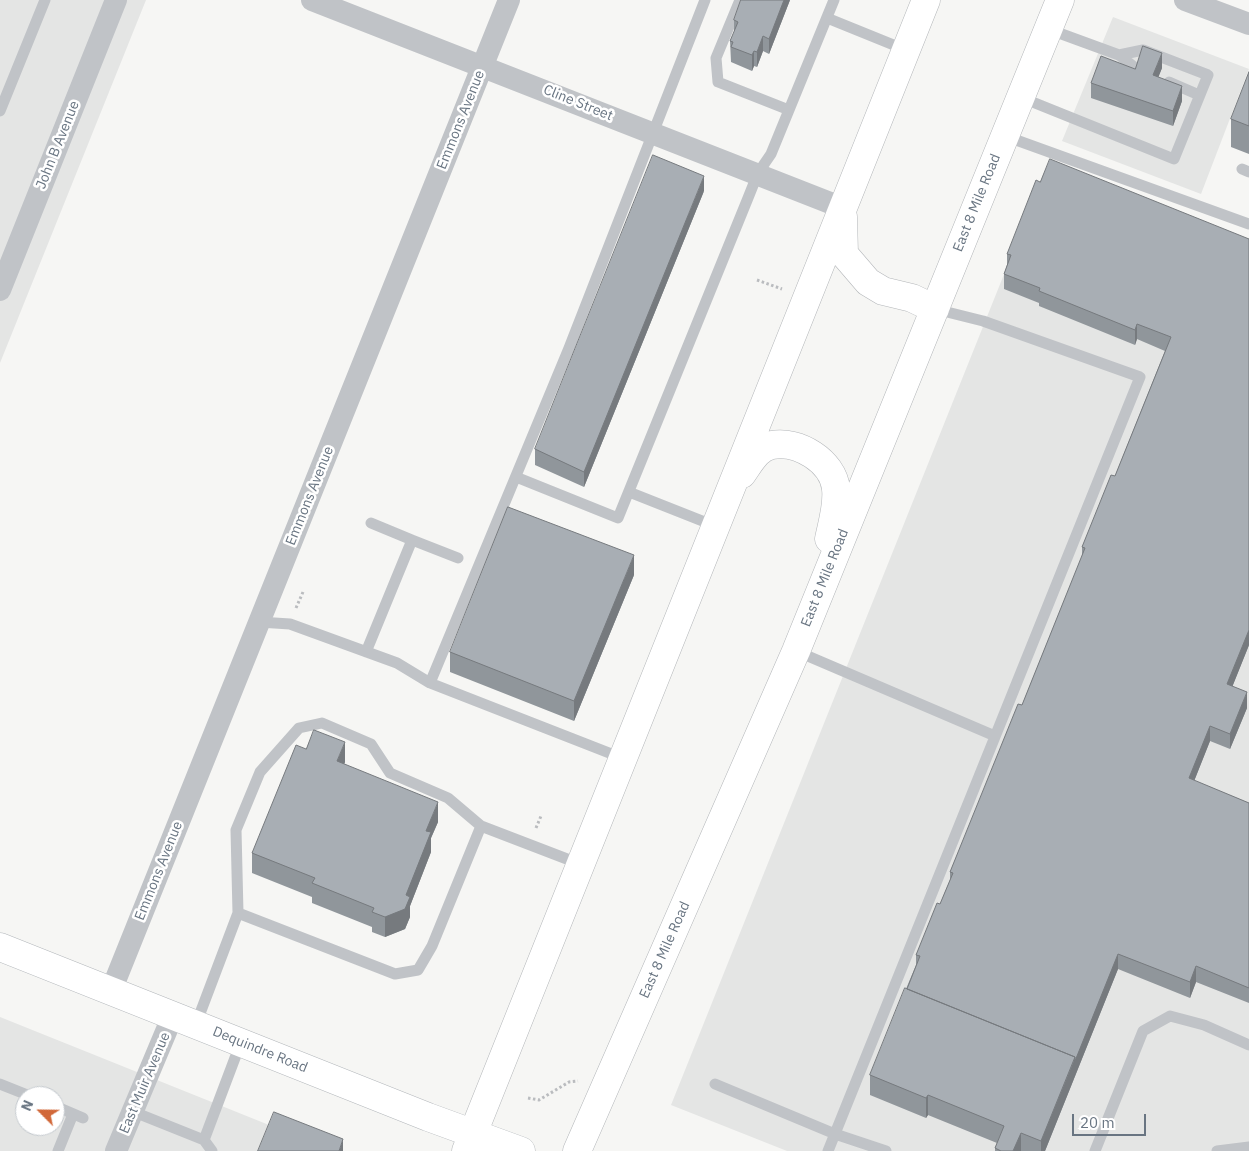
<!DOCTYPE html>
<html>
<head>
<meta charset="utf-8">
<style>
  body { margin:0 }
  #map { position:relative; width:1249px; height:1151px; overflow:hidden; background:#f6f6f4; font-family:"IBM Plex Sans",sans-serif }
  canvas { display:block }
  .north { position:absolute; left:15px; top:1086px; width:50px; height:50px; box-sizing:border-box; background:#fff; border:1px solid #c3c8cd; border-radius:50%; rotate:293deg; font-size:14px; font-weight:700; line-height:20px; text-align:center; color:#697582 }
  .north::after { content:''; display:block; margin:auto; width:18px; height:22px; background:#d16839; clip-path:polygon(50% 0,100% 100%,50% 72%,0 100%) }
  .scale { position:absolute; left:1072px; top:1114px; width:74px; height:22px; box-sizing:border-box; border:2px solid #697582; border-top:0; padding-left:6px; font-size:15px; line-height:18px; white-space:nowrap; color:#697582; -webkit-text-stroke:4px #fff; paint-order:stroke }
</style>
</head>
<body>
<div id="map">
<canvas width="1249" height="1151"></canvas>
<div class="north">N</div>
<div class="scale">20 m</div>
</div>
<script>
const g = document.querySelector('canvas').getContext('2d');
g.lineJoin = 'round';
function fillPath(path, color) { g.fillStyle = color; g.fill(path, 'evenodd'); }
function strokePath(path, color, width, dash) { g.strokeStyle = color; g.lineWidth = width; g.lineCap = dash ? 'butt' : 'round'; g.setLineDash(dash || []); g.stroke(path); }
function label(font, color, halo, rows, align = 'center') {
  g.font = font + ' "IBM Plex Sans",sans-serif'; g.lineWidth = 5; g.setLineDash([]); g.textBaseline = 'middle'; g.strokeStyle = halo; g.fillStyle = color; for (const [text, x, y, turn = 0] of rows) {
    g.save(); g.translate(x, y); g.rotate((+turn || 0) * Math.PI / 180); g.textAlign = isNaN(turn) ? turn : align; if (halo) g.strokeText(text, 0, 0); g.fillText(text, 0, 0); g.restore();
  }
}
fillPath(new Path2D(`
  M0 0H146L0 363Z
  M1113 17 1249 69 1201 194 1062 141Z
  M1049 162 1249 243V1151H787L671 1105Z
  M0 1017 274 1127 335 1151H0ZM25 1096H55V1126H25Z`), '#e4e5e4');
const secondary = new Path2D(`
  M0 947 428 1117 521 1151`);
const trunk = new Path2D(`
  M843 217 844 254 868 282 883 291 912 298 935 309
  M742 474C750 463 757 448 772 445 798 440 833 461 836 489 838 505 832 524 829 539
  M466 1151 926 0
  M577 1151 796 651 1060 0`);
strokePath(secondary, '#b3b7bb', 29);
strokePath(trunk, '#b3b6b9', 29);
strokePath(new Path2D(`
  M757 280 782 289
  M296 608 303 592
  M536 828 541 816
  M528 1098 539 1100 569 1082 578 1081`), '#babcbf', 3, [2.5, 2.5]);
strokePath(new Path2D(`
  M740 0 716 58 718 82 789 110
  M827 18 906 50
  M1119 55 1138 70
  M1169 82 1199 95
  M1020 97 1174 159 1208 75 1143 50 1119 55 1048 29
  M0 111 45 0
  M1005 136 1249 224
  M1242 169 1249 172
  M516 477 618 518 748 198 758 173 771 154 834 0
  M629 492 715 526
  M412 540 458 558
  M259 622 290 624 397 663 430 683 622 758
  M796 651 995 736
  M366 652 412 540 371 523
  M430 683 569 348 705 0
  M238 913 395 974 418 970 432 946 481 826
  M196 1024 238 913 236 830 260 772 299 728 322 723 371 744 390 773 448 798 481 826 580 864
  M0 1084 30 1096
  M715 1084 835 1134 886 1151
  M55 1106 83 1118
  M134 1112 204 1140 212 1151
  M204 1140 241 1042
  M58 1151 73 1114
  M828 1151 1140 377 983 321 935 309
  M1095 1151 1143 1031 1170 1016 1204 1025 1249 1045
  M1217 1151 1249 1147`), '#c0c3c7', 11);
strokePath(new Path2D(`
  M312 0 843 208
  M1185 0 1249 24
  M0 290 116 0
  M111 991 509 0
  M116 1151 173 1015`), '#c0c3c7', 22);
strokePath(secondary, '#fff', 28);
strokePath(trunk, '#fff', 28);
fillPath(new Path2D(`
  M790 0 769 54 763 51 757 67 754 66 752 71 731 62 730 41 734 33V20Z
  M1162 68 1158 77 1182 101 1173 126 1091 98V83L1135 69Z
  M1249 72V154L1231 147V119Z
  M1040 182 1249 239V645L1232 687 1247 708 1230 749 1210 741 1194 781 1249 803V1003L1196 982 1190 998 1118 969 1045 1151H995V1148L997 1143 928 1115 926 1118 870 1095V1075L916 965V955L940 904 950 880V872L1022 705 1082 557V547L1115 476 1165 351 1137 339 1135 345 1039 306V303L1004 289V274L1007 265V254Z
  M704 191 584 487 535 465V449Z
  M634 575 574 721 450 672V652Z
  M306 749 345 762 344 764 438 822 431 838V852L410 906V917L405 929 385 937 372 932V927L312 903V897L252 873V853Z`), '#90969b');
fillPath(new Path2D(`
  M784 0H790L769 54V39Z
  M763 36V51L757 67V52Z
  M754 51V66L752 71V55Z
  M1162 53V68L1153 91V75Z
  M1182 86V101L1173 126V111Z
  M704 176V191L584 487V472Z
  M1137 324V339L1135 345V330Z
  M634 555V575L574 721V701Z
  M1249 630V645L1227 700V684Z
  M1247 692V708L1230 749V734Z
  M1210 726V741L1189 794V778Z
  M345 742V762L337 781V761Z
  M438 802V822L431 838V852L410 906V917L405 929 385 937V917L406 895 426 831Z
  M1118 954V969L1045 1151H1041V1141Z
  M1196 966V982L1190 998V982Z
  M928 1095V1115L926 1118V1098Z
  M1021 1133V1151H1013Z
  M343 1139V1151H339Z`), '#767a7e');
const building = new Path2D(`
  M741 0H784L769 39 763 36 757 52 754 51 752 55 731 47 733 42 730 41 738 22 734 20Z
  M1143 46 1162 53 1153 75 1182 86 1173 111 1091 83 1101 56 1135 69Z
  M1249 72V126L1231 119Z
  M653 155 704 176 584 472 535 449Z
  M1050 159 1249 239V630L1227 684 1247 692 1230 734 1210 726 1189 778 1249 803V988L1196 966 1190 982 1118 954 1075 1061V1057L907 989 920 956 916 955 937 903 940 904 953 873 950 872 1018 704 1022 705 1085 548 1082 547 1111 475 1115 476 1171 337 1137 324 1135 330 1039 291 1040 288 1004 274 1011 255 1007 254 1036 180 1040 182Z
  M508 507 634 555 574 701 450 652Z
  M314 730 345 742 337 761 438 802 426 831 431 832 406 895 410 897 405 909 385 917 372 912 374 908 312 883 315 878 252 853 296 745 306 749Z
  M905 988 1075 1057 1041 1141 1021 1133 1013 1151H1001L995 1148 1004 1126 928 1095 926 1098 870 1075Z
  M274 1112 343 1139 339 1151H258Z`);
fillPath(building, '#a8aeb4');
strokePath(building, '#767a7e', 1);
label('14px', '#697582', '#fff', [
  ["Cline Street",578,103,22],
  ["Emmons Avenue",461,120,-68],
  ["John B Avenue",58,145,-68],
  ["East 8 Mile Road",977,203,-68],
  ["Emmons Avenue",310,496,-68],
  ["East 8 Mile Road",825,578,-68],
  ["Emmons Avenue",159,871,-68],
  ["East 8 Mile Road",665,950,-66],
  ["Dequindre Road",260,1050,22],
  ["East Muir Avenue",145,1083,-67]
]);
</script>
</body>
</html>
